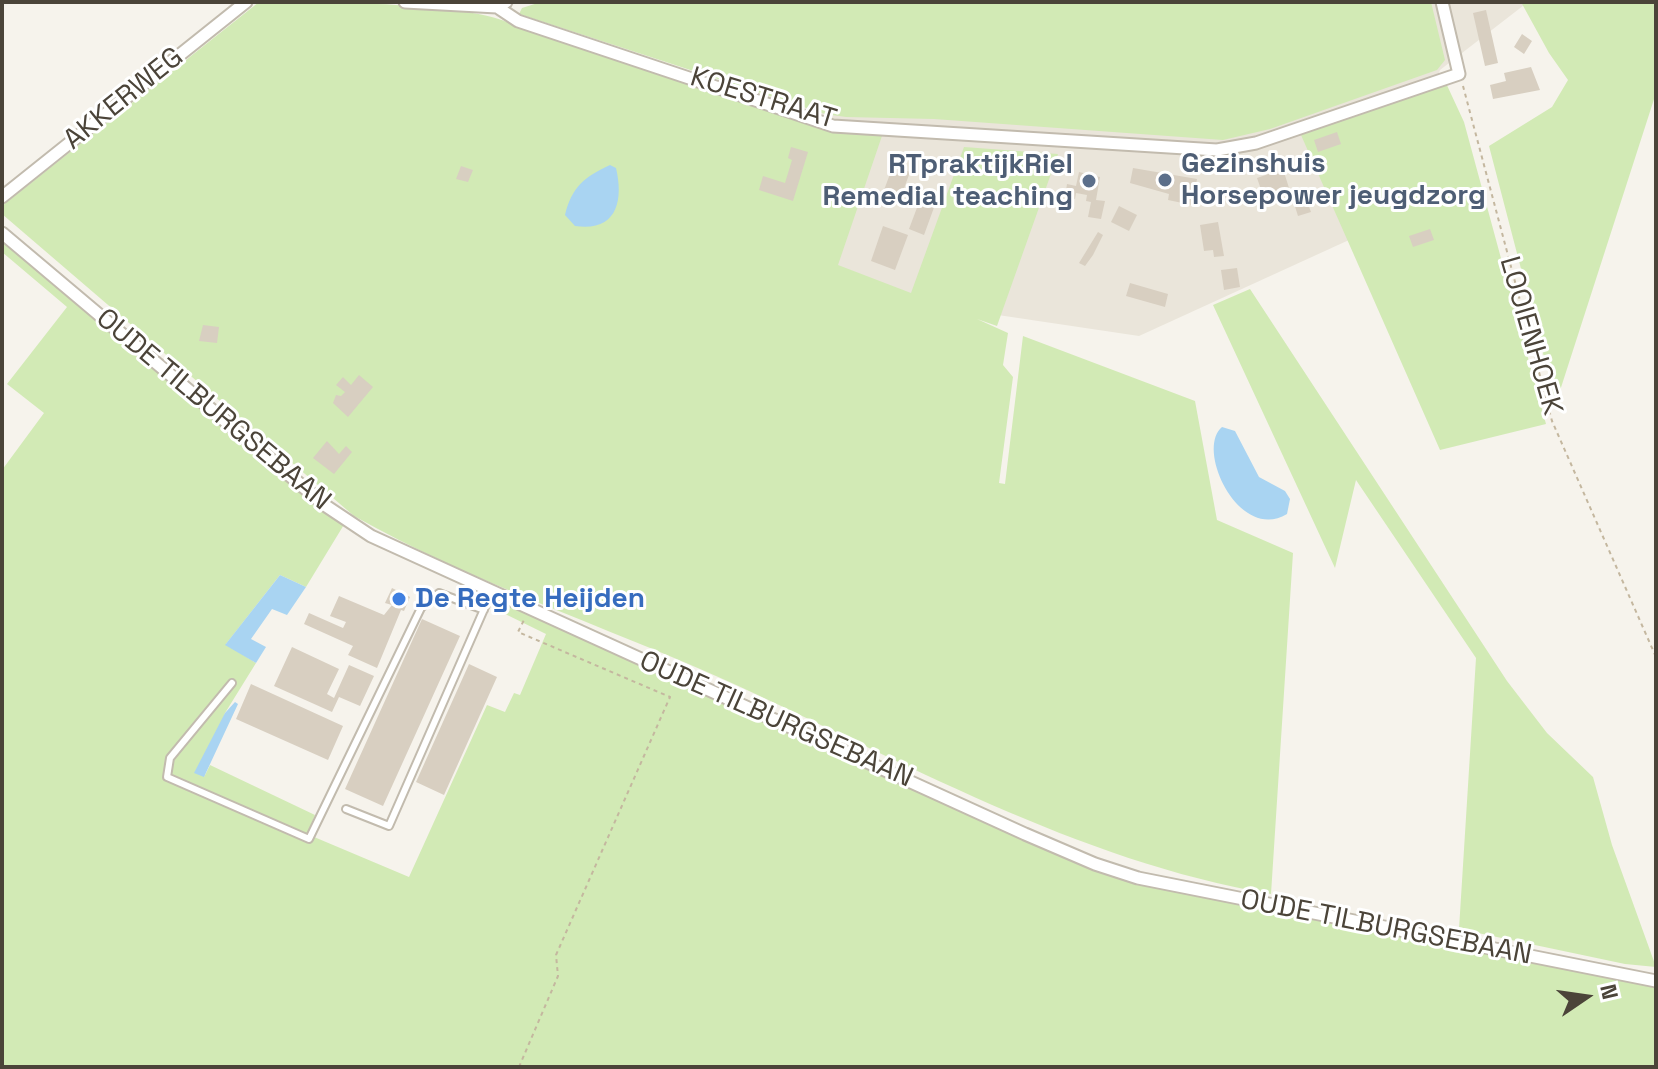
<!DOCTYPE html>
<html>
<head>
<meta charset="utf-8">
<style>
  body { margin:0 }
  #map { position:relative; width:1658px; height:1069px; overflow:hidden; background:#f6f3ec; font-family:"Space Grotesk",sans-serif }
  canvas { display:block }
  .frame { position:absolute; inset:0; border:4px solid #4b4439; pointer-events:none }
  .north { position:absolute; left:1546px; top:957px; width:80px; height:80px; -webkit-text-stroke:6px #fff; paint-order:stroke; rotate:77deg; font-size:22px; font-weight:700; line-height:32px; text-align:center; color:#4b4439 }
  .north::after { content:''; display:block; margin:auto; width:28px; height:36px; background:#4b4439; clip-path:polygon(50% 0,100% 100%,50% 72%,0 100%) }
</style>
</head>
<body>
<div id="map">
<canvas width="1658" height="1069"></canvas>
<div class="frame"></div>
<div class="north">N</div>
</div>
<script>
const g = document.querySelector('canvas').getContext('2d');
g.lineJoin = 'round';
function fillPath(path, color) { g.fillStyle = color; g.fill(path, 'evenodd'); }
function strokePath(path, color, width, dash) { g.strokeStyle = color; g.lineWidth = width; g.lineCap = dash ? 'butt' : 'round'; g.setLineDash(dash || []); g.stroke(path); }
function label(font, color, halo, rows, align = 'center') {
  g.font = font + ' "Space Grotesk",sans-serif'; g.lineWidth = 6; g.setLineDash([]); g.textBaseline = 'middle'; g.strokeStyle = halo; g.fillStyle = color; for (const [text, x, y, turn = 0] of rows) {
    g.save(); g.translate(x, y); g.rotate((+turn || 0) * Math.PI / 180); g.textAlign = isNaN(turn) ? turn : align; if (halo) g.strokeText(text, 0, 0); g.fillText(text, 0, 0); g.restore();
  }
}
fillPath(new Path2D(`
  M858 2H1528L1440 70 1402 172 1349 240 1139 336 877 297 695 209 739 99Z`), '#eae5da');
fillPath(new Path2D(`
  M259 2C310 2 481 1 516 27L823 127 884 130 838 265 911 293 964 147 1058 154 997 326 977 319 1008 333 1003 365 1013 377 999 483 1005 484 1023 336 1195 401 1217 520 1293 553 1271 894C1077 861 902 760 725 680 602 625 471 582 354 516L2 214V206Z
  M541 2H1431L1445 60 1437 70 1270 129 1223 140 934 119 846 117 825 114 519 14 522 8Z
  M1521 2H1656V93L1556 403 1489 146 1552 107 1568 80 1549 53Z
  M1445 81 1464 122 1546 424 1440 450 1301 135Z
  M2 236 345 523 306 587 280 575 226 644 256 663 225 713 204 777 210 765 315 815 307 834 409 877 487 705 505 712 514 693 520 695 546 634 497 610 502 600 1089 865 1656 985V1067H2V470L44 413 7 384 67 307 2 252Z
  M1250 289 1507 681 1547 733 1593 777 1612 845 1656 967 1625 964 1459 929 1476 658 1356 480 1335 568 1213 305Z`), '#d2eab5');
fillPath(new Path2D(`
  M610 165 616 168C624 202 616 232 575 226L565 215C572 187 584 177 610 165Z
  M1222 427 1235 431 1259 477 1285 491 1290 499 1287 514C1239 543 1195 449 1222 427Z
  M280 575 306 587 287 615 272 609 251 639 266 647 256 663 225 645Z
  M235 702 238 704 204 777 194 773 225 713Z`), '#a9d4f2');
fillPath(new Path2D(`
  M1486 10 1498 63 1485 66 1473 13Z
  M1522 34 1532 41 1524 54 1514 47Z
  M1531 67 1540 90 1493 99 1490 85 1506 81 1504 73Z
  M1337 132 1341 144 1318 152 1314 140Z
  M791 147 808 152 793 201 759 190 763 176 785 183 792 160 788 158Z
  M461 166 473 170 468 182 456 179Z
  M893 166 910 172 898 205 881 198Z
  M1133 168 1197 179 1192 205 1168 200 1169 194 1130 183Z
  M1283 169 1289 188 1263 195 1257 178Z
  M1079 172 1100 177 1096 200 1105 201 1101 219 1088 217 1091 202 1086 201 1087 195 1076 193 1075 199 1065 197 1067 184 1076 186Z
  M1304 193 1311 212 1298 216 1292 197Z
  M921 197 936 202 924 235 909 229Z
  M1119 206 1137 215 1129 231 1111 222Z
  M1218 222 1224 256 1214 257 1213 250 1204 251 1200 225Z
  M883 226 908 235 895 270 871 261Z
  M1430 229 1434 240 1413 247 1409 236Z
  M1098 232 1103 235 1093 255 1085 266 1079 263Z
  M1237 268 1240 287 1224 290 1221 270Z
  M1130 283 1168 294 1165 307 1126 296Z
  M203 325 219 327 217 343 199 341Z
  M359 375 373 387 348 417 333 403 336 395 341 396 345 392 336 385 343 377 351 385Z
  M327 441 339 454 346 446 352 452 334 474 313 458Z
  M392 588 410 597 404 611 401 610 377 668 348 655 353 646 304 624 309 613 343 628 346 622 330 616 339 596 384 615 392 605 385 603Z
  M422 619 460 636 383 806 345 789Z
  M292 647 339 669 327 694 334 698 349 665 374 676 360 706 339 697 332 712 274 686Z
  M469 664 497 677 444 795 416 782Z
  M251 684 343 726 328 760 236 719Z`), '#d8cfc1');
const service = new Path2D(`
  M232 683 170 758 167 777 309 839 421 608 439 593 484 610
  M346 809 389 826 492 591`);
const minor = new Path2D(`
  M405 2 497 7 506 2
  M497 7 518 21 833 126 1217 150 1256 143 1459 74 1442 2
  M2 197 246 2
  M2 233 326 506 371 536 1025 834 1095 864 1138 878 1656 981`);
strokePath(service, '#c2bbae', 10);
strokePath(minor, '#c2bbae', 15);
strokePath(new Path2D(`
  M1463 86 1552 421 1656 657
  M519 1067 558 976 556 955 670 697 518 632 525 618`), '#c4b79f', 2, [4, 4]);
strokePath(service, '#fff', 6);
strokePath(minor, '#fff', 11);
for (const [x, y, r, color] of [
  [1165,180,8,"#5c6f8a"],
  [1089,181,8,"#5c6f8a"],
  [399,599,8,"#3f7fe0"]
]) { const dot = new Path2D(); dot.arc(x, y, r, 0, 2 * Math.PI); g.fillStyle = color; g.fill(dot); strokePath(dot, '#fff', 3); }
label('28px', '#4b4439', '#fff', [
  ["AKKERWEG",124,99,-39],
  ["KOESTRAAT",763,99,17],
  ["LOOIENHOEK",1530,336,74],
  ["OUDE TILBURGSEBAAN",213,410,40],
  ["OUDE TILBURGSEBAAN",776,720,24],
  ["OUDE TILBURGSEBAAN",1386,928,11]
]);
label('bold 28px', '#4e5e75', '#fff', [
  ["Gezinshuis",1181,164],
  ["Horsepower jeugdzorg",1181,196],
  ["RTpraktijkRiel",1073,165,"right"],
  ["Remedial teaching",1073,197,"right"]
], 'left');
label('bold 28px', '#366cbe', '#fff', [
  ["De Regte Heijden",415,599]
], 'left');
</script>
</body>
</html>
